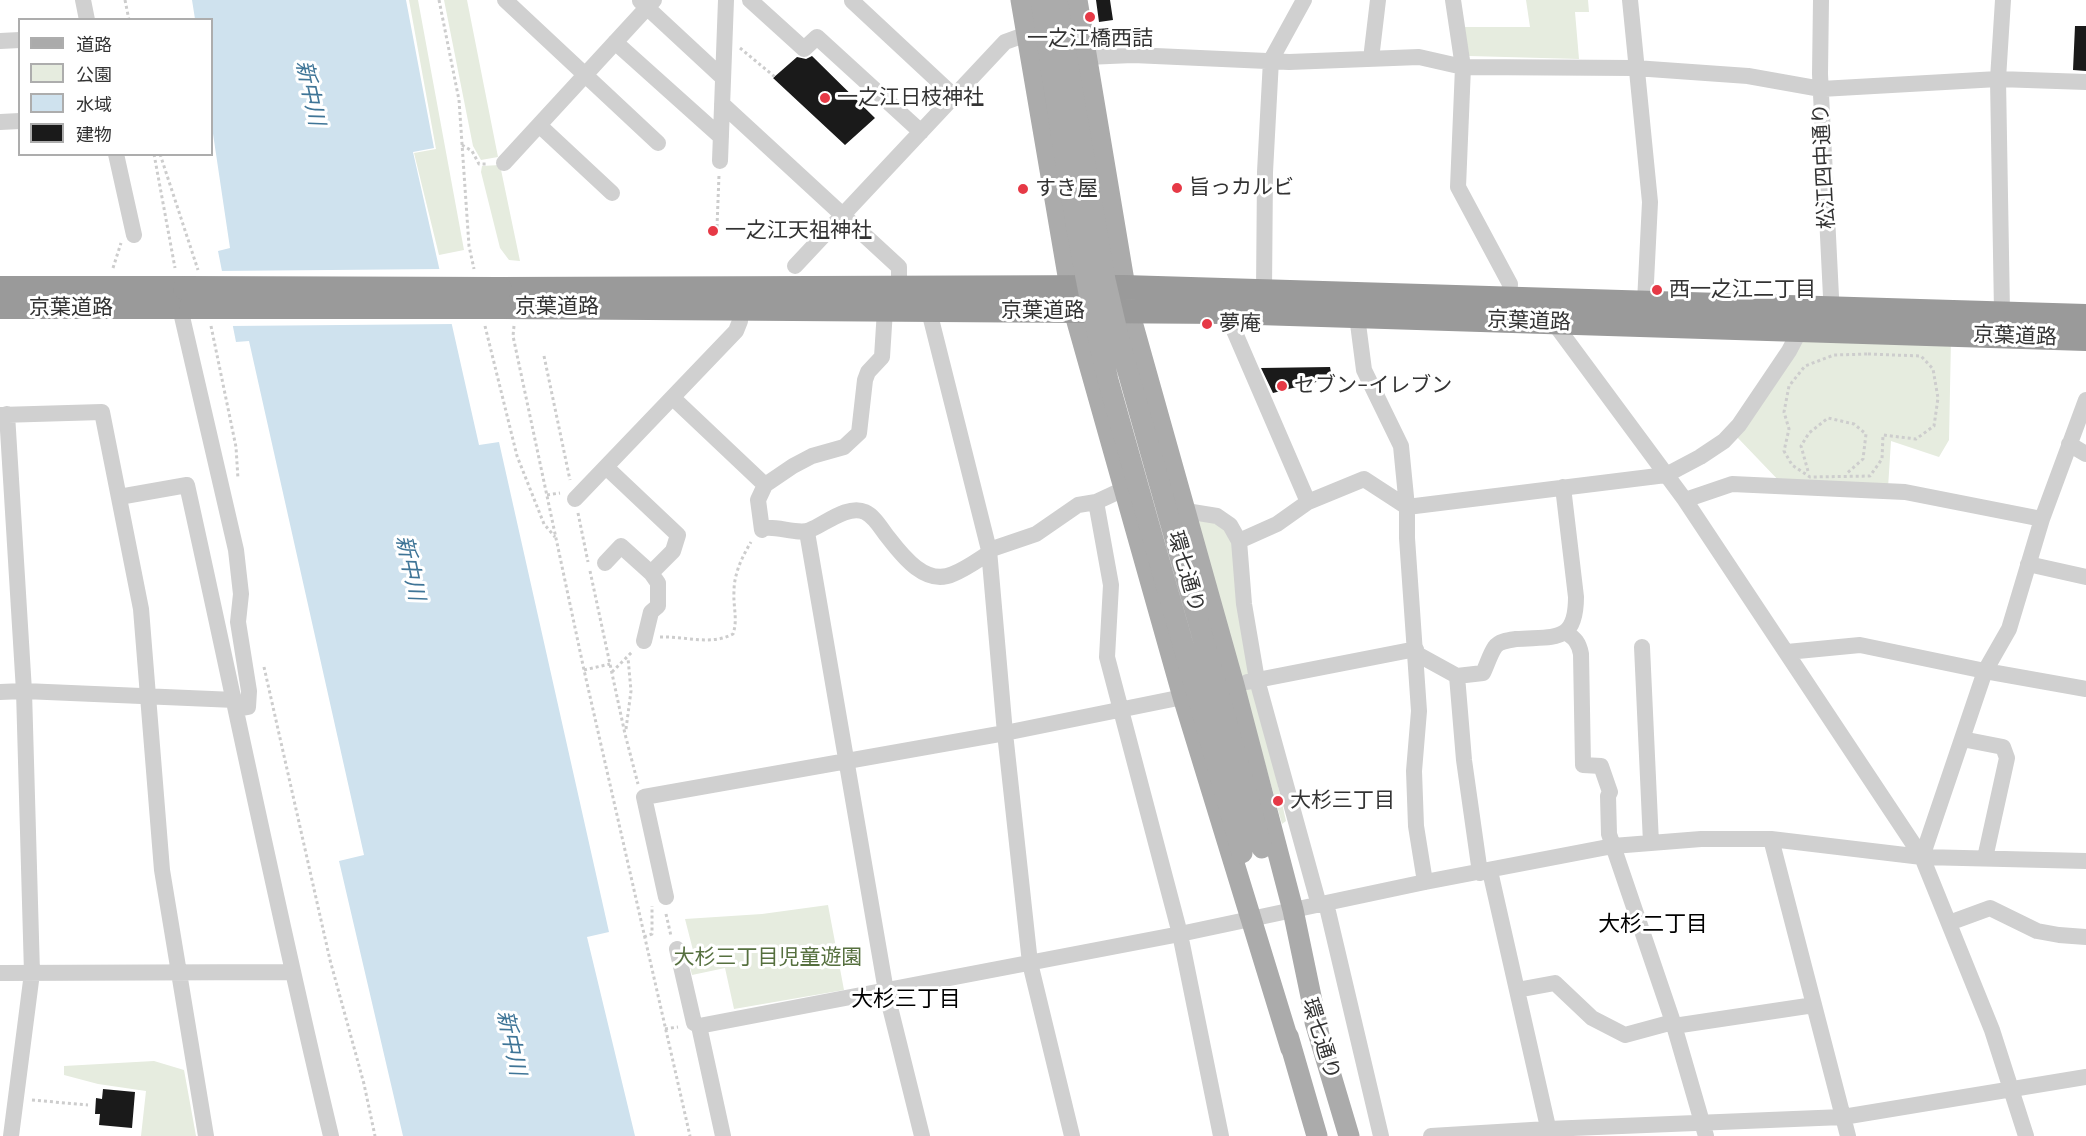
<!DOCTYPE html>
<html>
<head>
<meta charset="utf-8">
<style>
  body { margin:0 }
  #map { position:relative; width:2086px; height:1136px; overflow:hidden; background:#fff; font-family:"DM Sans","Noto Sans JP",sans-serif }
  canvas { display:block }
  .legend { position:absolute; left:18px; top:18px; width:195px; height:138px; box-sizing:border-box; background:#fff; border:2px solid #adadad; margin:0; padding:8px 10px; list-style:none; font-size:18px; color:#333 }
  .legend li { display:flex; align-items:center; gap:12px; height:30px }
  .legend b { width:30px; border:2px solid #adadad }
</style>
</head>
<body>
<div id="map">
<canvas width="2086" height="1136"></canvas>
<ul class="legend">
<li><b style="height:8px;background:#ababab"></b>道路</li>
<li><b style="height:16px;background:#e6ecdf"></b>公園</li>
<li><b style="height:16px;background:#cfe2ee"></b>水域</li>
<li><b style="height:16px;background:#1a1a1a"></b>建物</li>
</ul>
</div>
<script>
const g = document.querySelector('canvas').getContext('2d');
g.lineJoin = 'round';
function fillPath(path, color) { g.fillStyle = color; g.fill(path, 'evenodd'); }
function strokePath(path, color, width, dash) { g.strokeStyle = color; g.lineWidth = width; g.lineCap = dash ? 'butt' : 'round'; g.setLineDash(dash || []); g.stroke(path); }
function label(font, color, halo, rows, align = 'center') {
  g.font = font + ' "DM Sans","Noto Sans JP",sans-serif'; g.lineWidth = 6; g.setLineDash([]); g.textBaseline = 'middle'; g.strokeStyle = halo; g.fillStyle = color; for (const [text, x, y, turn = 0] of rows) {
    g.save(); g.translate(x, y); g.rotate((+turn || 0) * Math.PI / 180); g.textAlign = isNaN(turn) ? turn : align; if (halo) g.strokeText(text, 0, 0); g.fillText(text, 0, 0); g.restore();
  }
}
fillPath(new Path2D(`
  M409 0H418L464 250 439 255 414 153 436 149Z
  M444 0H467L498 157 481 160 473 146Z
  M1526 0H1588L1589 12H1575L1579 59 1469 56 1464 27H1530Z
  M500 165 520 261 509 260 500 248 481 172 482 166Z
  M1951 339 1949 440 1939 457 1891 441 1888 488 1782 484 1736 436 1800 341Z
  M1194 516C1216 520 1222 525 1234 543L1254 677 1239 680Z
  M1255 684 1286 821 1282 824 1243 685Z
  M828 905 844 990 734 1009 725 968 692 975 688 959 695 958 685 919 762 914Z
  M154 1061 184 1070 196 1136H141L146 1091 98 1084 64 1075V1066Z`), '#e6ecdf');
fillPath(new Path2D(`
  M192 0H406L434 148 413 152 479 445 499 442 609 932 587 937 635 1136H403L339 861 364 855 249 341 236 342 218 251 230 248 212 127V20L195 19Z`), '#cfe2ee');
fillPath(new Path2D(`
  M442 269 454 324 230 326 218 271Z`), '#fff');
fillPath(new Path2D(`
  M1096 0H1110L1113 20 1099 22Z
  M2075 26H2086V71L2073 70Z
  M812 56 875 118 845 145 773 78 797 57 806 59Z
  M1330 367 1332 378 1273 393 1261 368Z
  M103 1089 135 1092 132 1128 99 1125 100 1114H95L96 1098 102 1099Z`), '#1a1a1a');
strokePath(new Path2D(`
  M125 0 129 20
  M439 0 459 100 469 246 474 269
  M740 48 775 77
  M462 145 472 151 479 164H487
  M154 154 175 268
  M160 154 198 270
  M717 227 719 175
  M113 268 121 243
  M211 326 236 447 238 479
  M485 326 517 456 544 524 555 537
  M514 326 513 336 584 670 690 1136
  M1868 354 1921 356 1933 369 1938 398 1934 426 1916 439 1883 435 1882 459 1870 476 1810 477 1792 465 1784 451 1789 429 1784 412 1789 386 1805 366 1834 355Z
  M544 356 570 480
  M1808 471 1801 446 1809 433 1828 418 1854 424 1866 434 1863 459 1846 474
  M547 495 560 493
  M578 513 588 562
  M590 571 625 734 638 784
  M660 637C686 636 710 646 733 634 738 619 733 607 734 591 734 574 742 557 751 542
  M264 667 330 960 364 1084 375 1136
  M584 670 610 664
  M612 672 632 652
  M626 729 631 691 628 658
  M666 914 671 936
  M644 937 652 934V906
  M665 1029 678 1027
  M32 1100 88 1105`), '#cdcdcd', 3, [3, 3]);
strokePath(new Path2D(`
  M83 0 87 20
  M505 0 658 143
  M750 0 804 49 817 37 921 132
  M1453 0 1463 67 1458 187 1510 284 1509 298
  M1630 0 1650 202 1645 302
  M1821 0 1820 74 1832 317
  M640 1 723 78
  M852 1 954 96
  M0 41 20 40
  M615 42 721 137
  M1086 57 1133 55 1289 62 1419 57 1463 67 1635 68 1748 76 1821 89 1998 79 2086 82
  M1371 59 1378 0
  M722 104 899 267V287
  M0 122 20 121
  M539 125 612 193
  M116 154 134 235
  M720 161 726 0
  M504 163 654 0
  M795 266 1005 42 1027 34
  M1264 291 1265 172 1271 60 1304 0
  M180 308 236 550 241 594 238 622 249 691 248 707 237 709
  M929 311 989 550 1005 733 1030 963 1072 1136
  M1226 312 1308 502
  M2002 312 1998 79 2003 0
  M1554 323 1685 500 1922 857 1992 1030 2026 1136
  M673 398 765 485
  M7 414 24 691 32 973 11 1136
  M0 415 102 412 141 609 162 870 206 1136
  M2069 444 2086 454
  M606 467 678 535 673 551 651 573
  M119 497 187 485C235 702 279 920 331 1136
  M575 499 736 331 740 321 739 309
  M1685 500 1732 484 1905 492 2042 519
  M1096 502 1111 585 1107 657 1180 934 1221 1136
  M1186 511 1217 516 1230 525 1239 541 1244 604 1257 680 1319 905
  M765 528C778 526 799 535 810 530 825 524 848 504 865 512 874 516 881 528 887 536 901 554 925 587 953 574 966 569 978 560 989 553
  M762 530 758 500 765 485 793 466 812 456 844 447 859 433 865 380 868 372 882 357 885 310
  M807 532 886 991 922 1136
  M1239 541 1277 524 1308 502 1364 479 1407 507 1401 446 1364 370 1357 316
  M989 550 1036 534 1078 505 1096 502 1124 489
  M605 563 621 546 651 573 658 583V606L651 612 644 641
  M2028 564 2086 577
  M1565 632C1575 638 1579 643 1581 654L1583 765 1601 766 1610 792 1608 796 1609 834 1673 1022 1706 1136
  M1642 647 1651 843
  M1787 652 1860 645 1985 671 2086 689
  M1417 654 1457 676
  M1247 682 1416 649
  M0 692 24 691 235 700
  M1962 739 2003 747 2007 758 1985 858
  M1771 839 1848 1136
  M1922 857 1985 671 2009 629 2042 519 2086 400
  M1490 871 1550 1136
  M1480 873 1464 760 1457 676 1483 673C1487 665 1490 654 1495 647 1499 641 1509 640 1516 639 1554 636 1576 644 1576 597L1563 487
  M1425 882 1416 826 1414 771 1419 711 1407 538V507L1666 475 1700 457 1724 441 1739 425 1789 351 1800 330V322
  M666 897 644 797 1005 733 1183 697
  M1326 903 1381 1136
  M1949 923 1990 908 2037 931 2059 935 2086 937
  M677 949 694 1023 699 1026 723 1136
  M0 973 291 972
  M1517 990 1555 983 1592 1018 1625 1035 1673 1022
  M699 1026 1180 934 1425 882 1613 846 1701 839H1771L1922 857 2086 861
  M1674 1026 1814 1005
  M1431 1136 1548 1129 1843 1117 2086 1077`), '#d0d0d0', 16);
strokePath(new Path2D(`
  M1021 0 1074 311 1183 697 1291 1049
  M1077 0 1129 311 1234 685 1293 910 1319 1035
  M1315 1022 1349 1136
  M1288 1036 1317 1136`), '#ababab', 21);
strokePath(new Path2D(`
  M0 288H185
  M500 289 1124 287 2086 316
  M0 307H191
  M504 307 1226 312 2086 339`), '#9a9a9a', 24);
strokePath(new Path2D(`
  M1041 0C1060 127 1078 255 1108 380L1242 853
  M1057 0 1105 280 1119 340 1262 848`), '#ababab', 21);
strokePath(new Path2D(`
  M185 288 500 289
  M191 307H504`), '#9a9a9a', 24);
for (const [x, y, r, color] of [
  [1090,17,6,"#e63946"],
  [825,98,6,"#e63946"],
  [1177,188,6,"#e63946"],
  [1023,189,6,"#e63946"],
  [713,231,6,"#e63946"],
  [1657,290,6,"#e63946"],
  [1207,324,6,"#e63946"],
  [1282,386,6,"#e63946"],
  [1278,801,6,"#e63946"]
]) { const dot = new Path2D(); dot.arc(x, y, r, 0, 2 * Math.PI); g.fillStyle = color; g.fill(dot); strokePath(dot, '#fff', 2); }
label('21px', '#333', '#fff', [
  ["一之江橋西詰",1090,39,"center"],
  ["一之江日枝神社",837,98],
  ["旨っカルビ",1189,188],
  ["すき屋",1035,189],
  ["一之江天祖神社",725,231],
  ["西一之江二丁目",1669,290],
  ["夢庵",1219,324],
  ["セブン-イレブン",1294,386],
  ["大杉三丁目",1290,801]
], 'left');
label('21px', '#333', '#fff', [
  ["松江四中通り",1825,166,-93],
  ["京葉道路",557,307],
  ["京葉道路",71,308],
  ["京葉道路",1043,311],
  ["京葉道路",1529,322,2],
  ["京葉道路",2015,337,2],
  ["環七通り",1185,572,74],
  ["環七通り",1320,1039,73]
]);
label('21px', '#56703f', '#fff', [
  ["大杉三丁目児童遊園",768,958]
]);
label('italic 22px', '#3f7597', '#fff', [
  ["新中川",309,93,78],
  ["新中川",409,568,78],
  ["新中川",510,1043,78]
]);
label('22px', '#000', '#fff', [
  ["大杉二丁目",1653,925],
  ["大杉三丁目",906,1000]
]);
</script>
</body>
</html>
